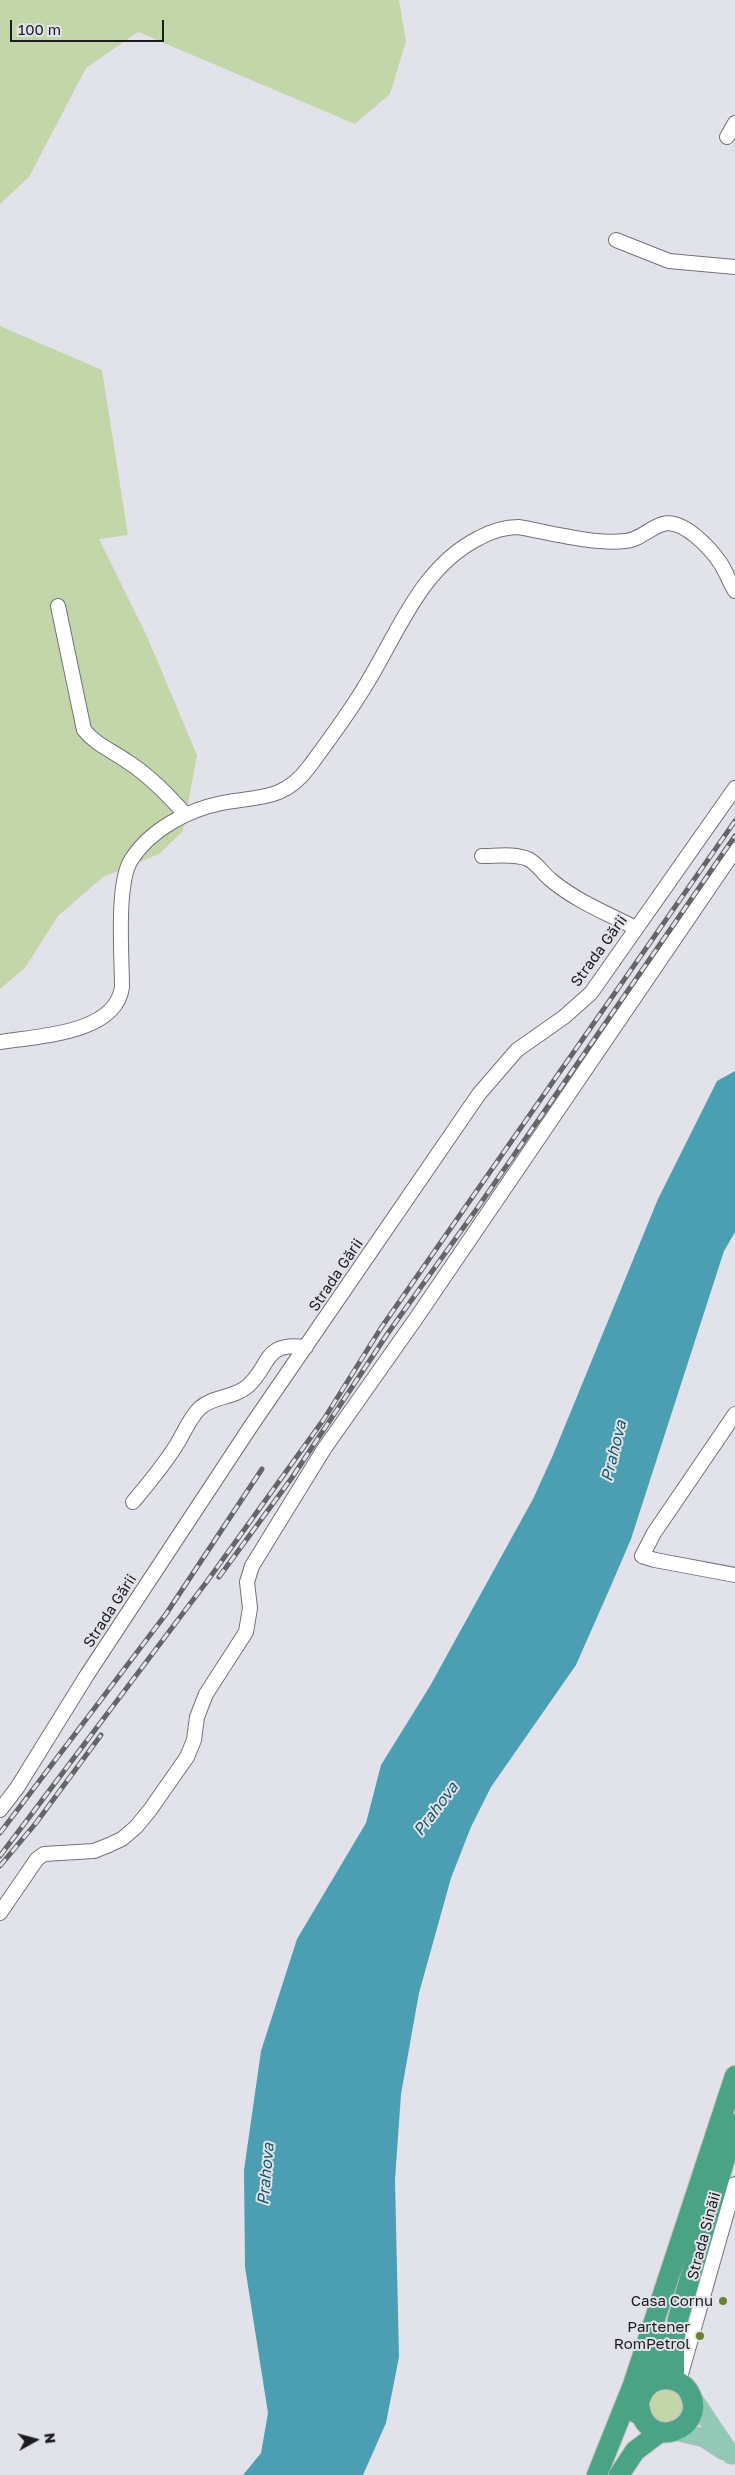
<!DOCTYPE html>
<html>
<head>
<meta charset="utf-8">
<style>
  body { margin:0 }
  #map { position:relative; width:735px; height:2475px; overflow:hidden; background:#e2e3ea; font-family:"Golos Text",sans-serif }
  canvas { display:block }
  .north { position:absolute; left:10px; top:2415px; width:50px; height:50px; -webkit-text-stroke:4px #e2e3ea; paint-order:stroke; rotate:83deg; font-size:14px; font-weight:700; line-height:20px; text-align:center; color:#1b1c1e }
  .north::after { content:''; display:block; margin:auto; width:18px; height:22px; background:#1b1c1e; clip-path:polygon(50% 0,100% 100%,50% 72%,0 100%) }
  .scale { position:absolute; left:10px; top:20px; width:154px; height:22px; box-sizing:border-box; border:2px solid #1b1c1e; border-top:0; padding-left:6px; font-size:15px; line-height:18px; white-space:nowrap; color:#1b1c1e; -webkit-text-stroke:4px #e2e3ea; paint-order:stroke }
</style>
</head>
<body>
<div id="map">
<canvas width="735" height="2475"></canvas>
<div class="north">N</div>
<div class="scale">100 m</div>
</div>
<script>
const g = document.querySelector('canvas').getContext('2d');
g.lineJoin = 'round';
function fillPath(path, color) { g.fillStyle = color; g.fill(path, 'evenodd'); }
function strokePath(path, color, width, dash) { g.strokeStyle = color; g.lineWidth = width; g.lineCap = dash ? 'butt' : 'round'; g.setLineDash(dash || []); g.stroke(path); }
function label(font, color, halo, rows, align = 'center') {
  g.font = font + ' "Golos Text",sans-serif'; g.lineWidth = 4; g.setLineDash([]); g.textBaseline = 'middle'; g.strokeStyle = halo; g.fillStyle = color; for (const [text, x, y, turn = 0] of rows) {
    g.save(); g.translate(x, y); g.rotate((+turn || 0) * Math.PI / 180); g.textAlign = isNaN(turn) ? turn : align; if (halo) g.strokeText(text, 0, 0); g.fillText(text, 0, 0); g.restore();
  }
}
fillPath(new Path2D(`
  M0 0H399L406 41 390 94 355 124 138 32 86 68 29 177 0 204Z
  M0 326 102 370 128 535 99 539 146 634 197 755 183 831 159 854 103 877 58 916 25 968 0 989Z
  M649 2406a17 17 0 1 1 34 0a17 17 0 1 1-34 0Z`), '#c2d6aa');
fillPath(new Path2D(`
  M735 1071V1232L724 1251 631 1539 610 1588 576 1665 491 1787 471 1827 451 1878 419 1993 401 2094 395 2180 399 2357 386 2423 363 2475H243L261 2453 268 2413 245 2267 244 2170 261 2051 297 1939 366 1823 381 1765 430 1686 533 1499 553 1455 658 1199 717 1081Z`), '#4c9fb3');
const minor = new Path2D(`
  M727 137 735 123
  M616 240 669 261 735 267
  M58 606 84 730C96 745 113 751 128 762 150 776 168 795 185 814
  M482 856C496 856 515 853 528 859 538 864 543 874 551 880 576 901 608 914 636 928
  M0 1042C37 1036 116 1034 122 987 122 957 116 884 131 860 150 830 187 810 222 803 258 796 284 801 309 767 329 740 350 712 367 683 399 631 421 567 479 538 492 531 503 527 518 527 548 532 595 545 625 541 640 540 649 528 663 524 683 518 711 549 721 564 726 572 730 583 735 591
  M735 1414 654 1533 642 1556 655 1560 735 1575
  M133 1502C148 1484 165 1464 177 1444 184 1433 190 1417 200 1408 213 1396 234 1398 248 1386 272 1364 262 1342 306 1347
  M0 1810 17 1788 87 1675 251 1426 479 1094 517 1050 564 1017 591 993 735 788
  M0 1913 37 1859 44 1854 94 1851 109 1845 122 1839 136 1827 150 1810 187 1757 194 1740 197 1717 206 1694 246 1632 250 1608 247 1582 252 1566 324 1449 417 1317 735 850
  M679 2381 735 2184`);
const major = new Path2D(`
  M691 2395 731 2455
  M675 2431 704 2438 724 2451`);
const highway = new Path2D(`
  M674 2380V2344L678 2319 735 2124
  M653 2382 662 2334
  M636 2413C639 2405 640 2394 646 2388 658 2375 681 2377 689 2392 710 2430 644 2454 639 2404
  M597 2475 633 2385 735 2076
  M619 2475 635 2451 660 2432`);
strokePath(minor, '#727378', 16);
strokePath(major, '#bfbfc0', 19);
strokePath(highway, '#bfbfc0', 22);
strokePath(minor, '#fff', 14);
strokePath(major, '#93c8b6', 18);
strokePath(highway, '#4ba386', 20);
const rail = new Path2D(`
  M219 1577 291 1479 388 1333 476 1210 735 836
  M0 1833 166 1614 262 1469
  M0 1856 208 1580 324 1419 381 1328 735 821
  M0 1866 36 1823 101 1735`);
strokePath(rail, '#646568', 5);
strokePath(rail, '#e2e3ea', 3, [9]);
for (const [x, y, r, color] of [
  [723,2301,5,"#6a8133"],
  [700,2336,5,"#6a8133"]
]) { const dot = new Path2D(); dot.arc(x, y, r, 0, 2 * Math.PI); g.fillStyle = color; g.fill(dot); strokePath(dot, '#e2e3ea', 2); }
label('15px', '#1b1c1e', '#e2e3ea', [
  ["Strada Gării",599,951,-54],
  ["Strada Gării",336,1275,-56],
  ["Strada Gării",110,1611,-57],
  ["Strada Sinăii",704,2236,-75]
]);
label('15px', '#1b1c1e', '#e2e3ea', [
  ["Casa Cornu",713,2301],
  ["Partener",690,2327],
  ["RomPetrol",690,2344]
], 'right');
label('italic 16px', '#135968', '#e2e3ea', [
  ["Prahova",614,1451,-76],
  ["Prahova",436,1809,-53],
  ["Prahova",266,2174,-85]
]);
</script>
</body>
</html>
